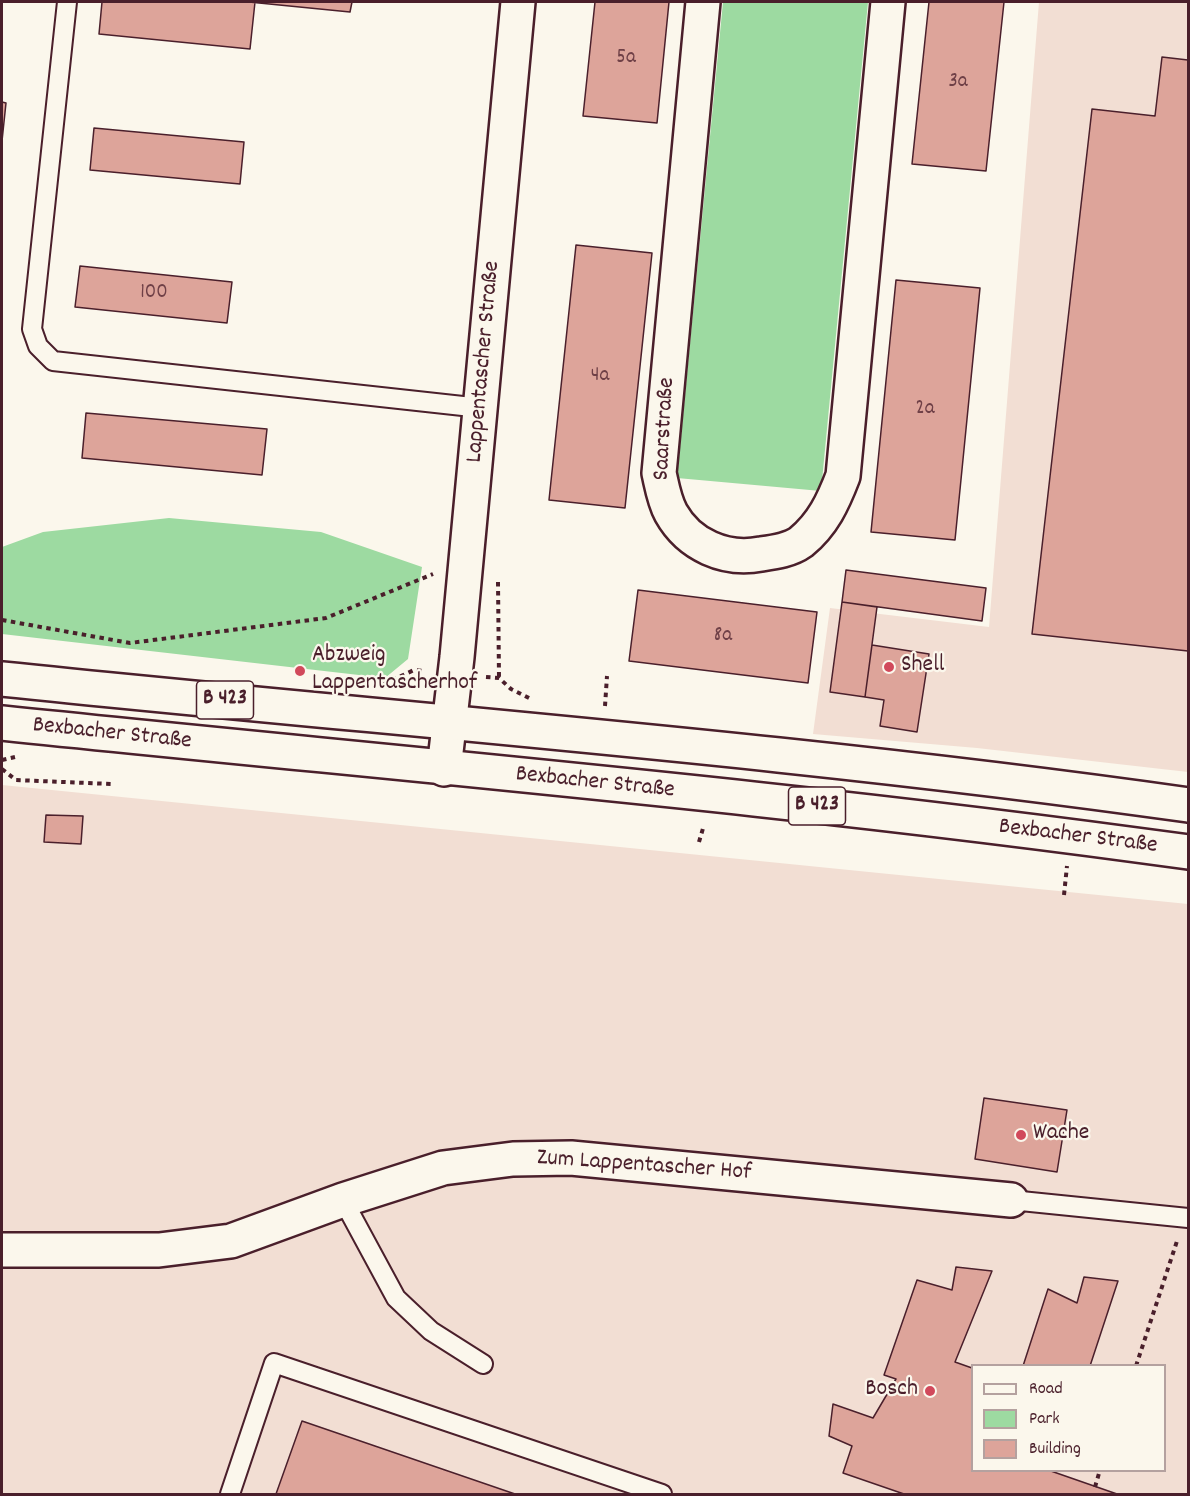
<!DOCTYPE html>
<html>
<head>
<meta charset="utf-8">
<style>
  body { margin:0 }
  #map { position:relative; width:1190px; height:1496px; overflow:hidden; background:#fbf7ec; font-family:Dekko,sans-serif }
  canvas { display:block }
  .frame { position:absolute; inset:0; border:3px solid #4a1f2b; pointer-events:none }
  .legend { position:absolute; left:971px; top:1364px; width:195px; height:108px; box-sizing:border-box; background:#fbf7ec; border:2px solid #b4a19f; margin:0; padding:8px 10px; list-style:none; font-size:18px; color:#4a1f2b }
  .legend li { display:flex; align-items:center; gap:12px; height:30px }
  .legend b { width:30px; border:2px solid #b4a19f }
</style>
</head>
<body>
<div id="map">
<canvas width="1190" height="1496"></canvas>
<div class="frame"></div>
<ul class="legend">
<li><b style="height:8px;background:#fbf7ec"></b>Road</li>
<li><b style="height:16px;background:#9ddaa1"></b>Park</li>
<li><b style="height:16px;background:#dda49a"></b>Building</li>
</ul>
</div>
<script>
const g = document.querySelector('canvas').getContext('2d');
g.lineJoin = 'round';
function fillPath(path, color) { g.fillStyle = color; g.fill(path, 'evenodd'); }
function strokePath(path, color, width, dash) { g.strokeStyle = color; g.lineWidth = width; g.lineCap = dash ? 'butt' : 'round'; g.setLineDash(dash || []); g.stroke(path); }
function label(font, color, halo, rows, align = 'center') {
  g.font = font + ' Dekko,sans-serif'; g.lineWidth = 4.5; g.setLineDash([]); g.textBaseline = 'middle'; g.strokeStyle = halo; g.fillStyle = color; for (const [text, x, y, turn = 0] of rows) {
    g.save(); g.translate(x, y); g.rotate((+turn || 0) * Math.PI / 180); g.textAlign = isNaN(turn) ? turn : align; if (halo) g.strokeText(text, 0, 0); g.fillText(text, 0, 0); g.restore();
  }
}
fillPath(new Path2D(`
  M1039 2H1188V772L977 748 813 734 830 608 989 627Z
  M2 785 1188 904V1494H2ZM972 1366H1164V1470H972Z`), '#f2ded3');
fillPath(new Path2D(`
  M723 2H868L821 491 677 478Z
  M169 518 321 532 422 567 408 659 385 678 2 634V547L43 532Z`), '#9ddaa1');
const building = new Path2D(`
  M102 2H255L250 49 99 34Z
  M249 2H352L350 12Z
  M595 2H669L657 123 583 116Z
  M929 2H1004L986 171 912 164Z
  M1162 57 1188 60V651L1032 634 1092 109 1155 116Z
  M2 102 6 103 2 141Z
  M94 128 244 142 240 184 90 170Z
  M576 245 652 253 625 508 549 500Z
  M80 266 232 282 227 323 75 307Z
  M896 280 980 288 955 540 871 532Z
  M86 413 267 429 262 475 82 458Z
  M846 570 986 588 982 621 842 602Z
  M638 590 817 612 808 683 629 661Z
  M842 602 877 607 865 697 830 692Z
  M872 645 929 654 917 732 880 726 884 700 865 697Z
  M46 815 83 816 81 844 44 842Z
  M984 1098 1067 1110 1057 1172 975 1159Z
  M956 1267 992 1271 955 1362 972 1368V1470H1048L1117 1494H904L843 1473 852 1446 829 1436 833 1404 873 1418 896 1379 884 1375 917 1280 952 1290Z
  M1084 1277 1118 1281 1090 1366H1023L1048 1289 1077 1303Z
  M302 1421 515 1494H276Z`);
fillPath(building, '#dda49a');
strokePath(building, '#4a1f2b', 1.5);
const service = new Path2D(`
  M67 2 32 329 38 346 53 361 481 408
  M343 1200 396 1298 431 1331 483 1364
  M1011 1200 1188 1218
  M230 1494 274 1363 662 1494`);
const minor = new Path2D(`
  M703 2 659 473C662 486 664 500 671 513 689 545 725 561 761 554 775 552 790 550 801 542 823 524 833 502 843 476L888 2
  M444 769 457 657 518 2
  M2 1250H159L231 1241 343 1200 443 1168 513 1159 571 1158 1011 1200`);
const primary = new Path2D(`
  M2 679C397 720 794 749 1188 805
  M2 723C397 764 794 797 1188 852`);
strokePath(service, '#4a1f2b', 22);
strokePath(minor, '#4a1f2b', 38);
strokePath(primary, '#4a1f2b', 38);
strokePath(new Path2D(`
  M498 582 499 678
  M2 620 130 643 326 618 433 574
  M486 677 499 678 511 689 529 698
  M384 684 414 670 424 671
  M605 706 607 676
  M2 760 15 757
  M2 769 16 780 112 784
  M699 842 704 825
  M1064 895 1067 866
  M1136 1366 1177 1241
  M1095 1487 1100 1470`), '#4a1f2b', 4, [4.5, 4.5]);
strokePath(service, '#fbf7ec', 18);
strokePath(minor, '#fbf7ec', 33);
strokePath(primary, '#fbf7ec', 33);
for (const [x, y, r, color] of [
  [889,667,6,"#d1495b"],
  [300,671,6,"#d1495b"],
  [1021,1135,6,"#d1495b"],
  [930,1391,6,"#d1495b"]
]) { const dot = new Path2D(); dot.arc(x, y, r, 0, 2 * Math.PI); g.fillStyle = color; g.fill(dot); strokePath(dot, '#fbf7ec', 2); }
label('21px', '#6f4047', null, [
  ["5a",626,59],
  ["3a",958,83],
  ["100",154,294],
  ["4a",600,377],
  ["2a",925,410],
  ["8a",723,637]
]);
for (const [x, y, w] of [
  [225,700,57],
  [817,806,57]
]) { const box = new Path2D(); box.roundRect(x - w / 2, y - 19, w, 38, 4.5); g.fillStyle = '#fbf7ec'; g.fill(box); strokePath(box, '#4a1f2b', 1.5); }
label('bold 22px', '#4a1f2b', null, [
  ["B 423",225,700],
  ["B 423",817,806]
]);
label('24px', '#4a1f2b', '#fbf7ec', [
  ["Lappentascher Straße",485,362,-85],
  ["Saarstraße",666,429,-87],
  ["Bexbacher Straße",112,735,6],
  ["Bexbacher Straße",595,784,6],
  ["Bexbacher Straße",1078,838,7],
  ["Zum Lappentascher Hof",644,1167,4]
]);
label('24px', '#4a1f2b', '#fbf7ec', [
  ["Abzweig",312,657],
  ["Lappentascherhof",312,685],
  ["Shell",901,667],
  ["Wache",1033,1135],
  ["Bosch",918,1391,"right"]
], 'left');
</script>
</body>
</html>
